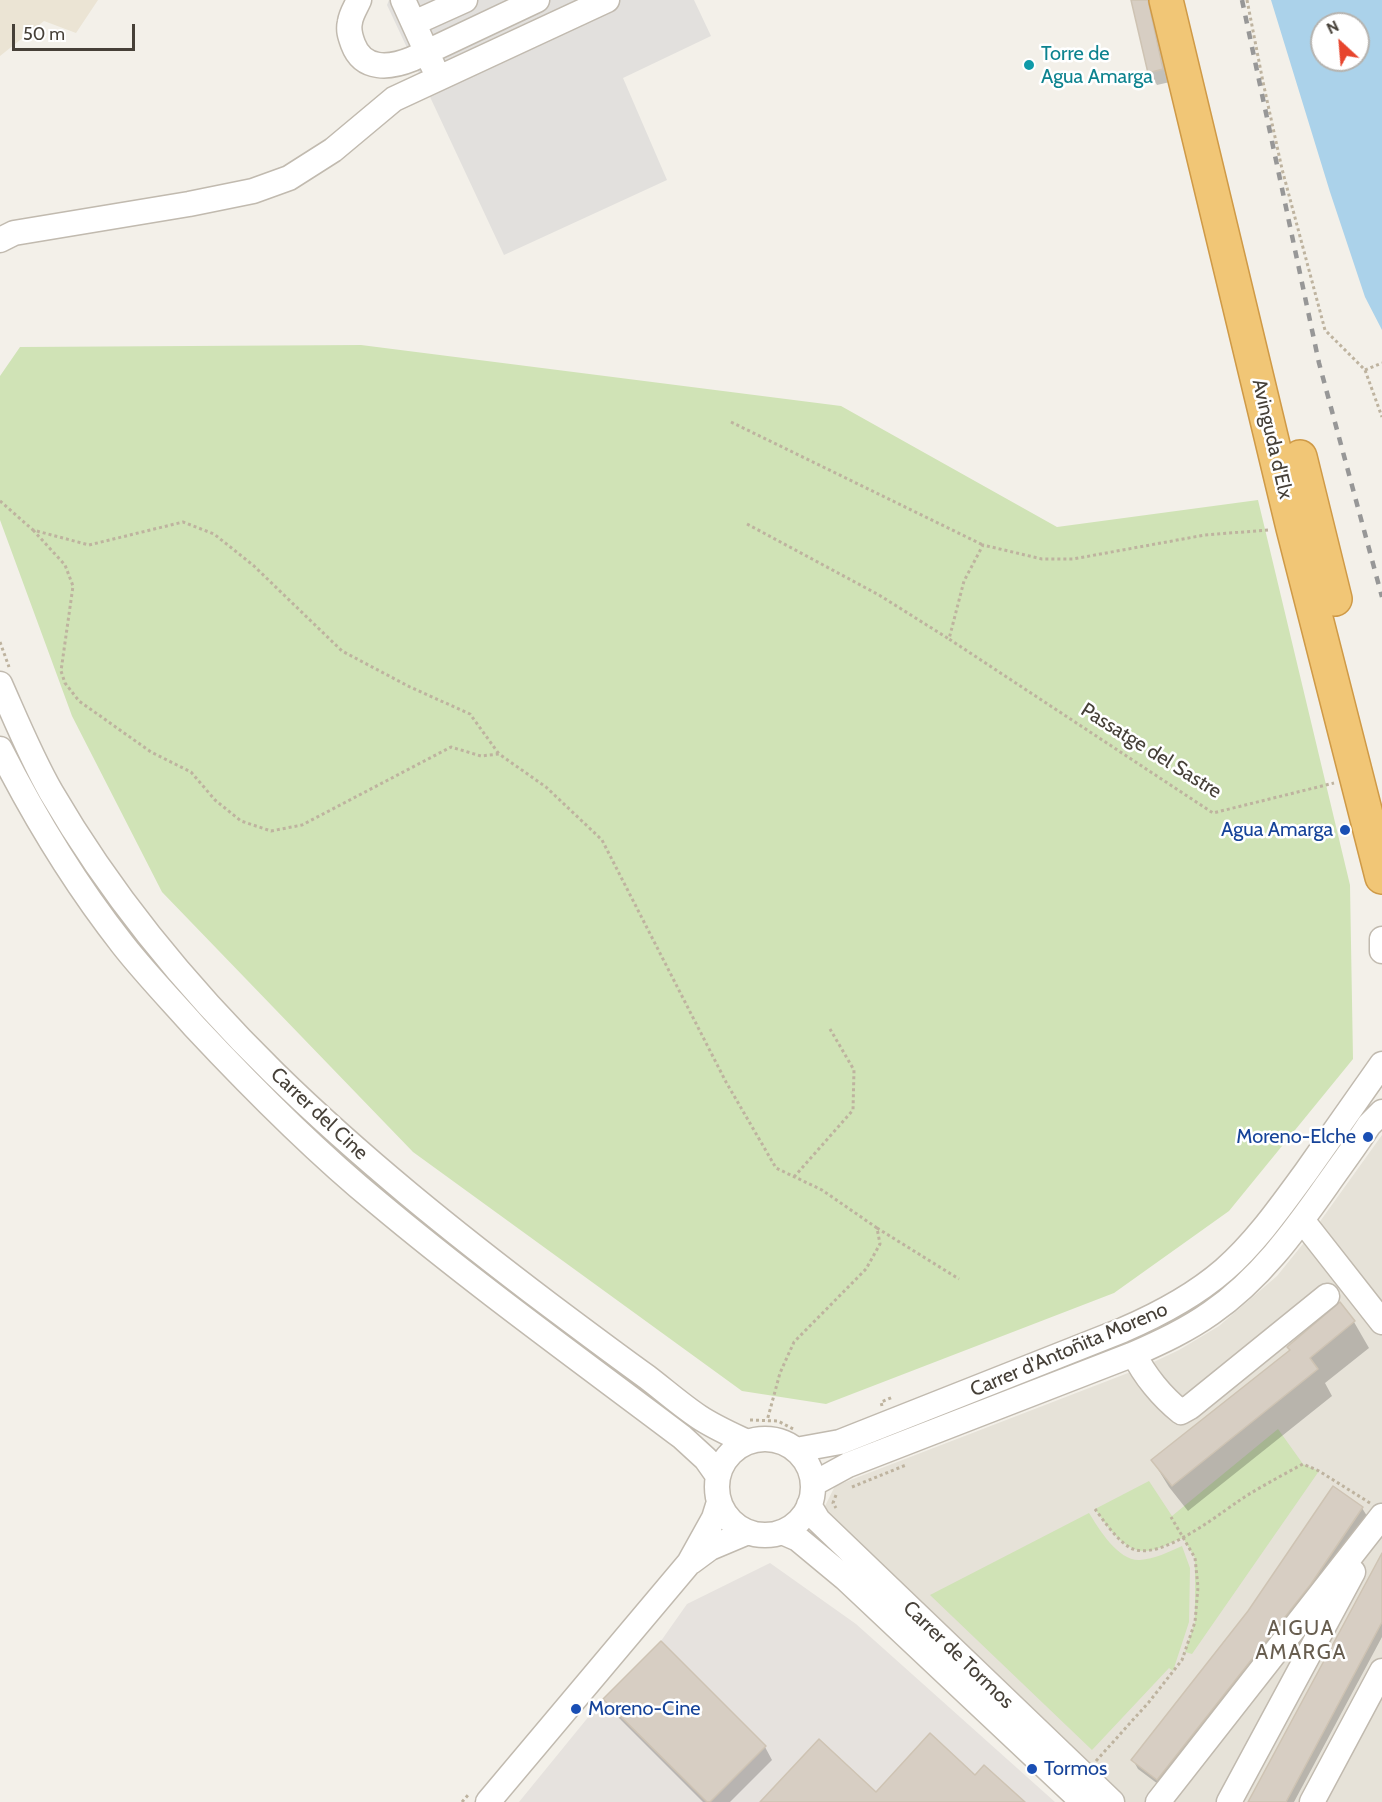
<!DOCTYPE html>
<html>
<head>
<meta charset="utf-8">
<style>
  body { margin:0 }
  #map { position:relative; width:1382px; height:1802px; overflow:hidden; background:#f3f0e9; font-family:Cabin,sans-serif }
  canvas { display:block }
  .north { position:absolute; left:1310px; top:12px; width:60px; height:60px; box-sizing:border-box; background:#fff; border:2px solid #b5b3af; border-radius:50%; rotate:334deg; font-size:16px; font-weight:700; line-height:24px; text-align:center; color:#464038 }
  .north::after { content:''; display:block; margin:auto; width:21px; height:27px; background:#e7452d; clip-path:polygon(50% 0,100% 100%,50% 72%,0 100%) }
  .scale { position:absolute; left:12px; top:24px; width:123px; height:27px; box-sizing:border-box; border:3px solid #464038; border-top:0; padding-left:8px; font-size:18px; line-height:21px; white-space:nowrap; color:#464038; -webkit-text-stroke:4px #fff; paint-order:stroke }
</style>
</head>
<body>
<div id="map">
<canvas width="1382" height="1802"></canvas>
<div class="north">N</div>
<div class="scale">50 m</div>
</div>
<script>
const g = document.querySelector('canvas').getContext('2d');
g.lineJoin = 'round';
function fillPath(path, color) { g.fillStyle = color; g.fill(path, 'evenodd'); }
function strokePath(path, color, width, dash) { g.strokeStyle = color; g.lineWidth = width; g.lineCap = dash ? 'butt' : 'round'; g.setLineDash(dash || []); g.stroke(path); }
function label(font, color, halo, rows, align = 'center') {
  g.font = font + ' Cabin,sans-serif'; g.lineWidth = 5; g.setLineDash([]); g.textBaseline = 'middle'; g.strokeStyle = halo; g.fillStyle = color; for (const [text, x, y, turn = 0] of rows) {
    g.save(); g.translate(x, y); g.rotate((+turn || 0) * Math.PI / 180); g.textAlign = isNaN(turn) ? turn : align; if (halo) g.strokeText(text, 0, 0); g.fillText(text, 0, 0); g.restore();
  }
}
fillPath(new Path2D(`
  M1382 1135V1802H1112L818 1520 835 1486 1141 1368 1179 1350 1219 1326 1277 1276 1311 1234Z`), '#e6e2d8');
fillPath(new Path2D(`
  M770 1563 856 1624 1055 1802H519L603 1699 661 1641 687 1604Z`), '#e6e2de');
fillPath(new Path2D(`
  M0 0H98L76 33 44 21 0 56Z`), '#ebe4d4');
fillPath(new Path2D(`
  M361 345 841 406 1057 527 1258 500 1350 885 1353 1059 1229 1211 1114 1293 826 1404 742 1391 413 1152 162 892 72 716 0 520V376L20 347Z
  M1278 1429 1303 1464 1319 1471 1192 1654 1185 1652 1195 1622V1558L1183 1538C1173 1541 1163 1548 1152 1550 1127 1557 1108 1527 1095 1509L1149 1481 1172 1516Z
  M1089 1513C1099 1529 1118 1561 1140 1560 1154 1559 1169 1552 1182 1546L1190 1568 1189 1622 1173 1671 1169 1668 1092 1750 930 1595Z`), '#d0e3b6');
fillPath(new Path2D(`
  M389 0H694L711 36 623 78 667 180 504 255 387 5Z`), '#e2e0dd');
fillPath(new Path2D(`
  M1271 0H1382V330L1365 297 1330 192ZM1322 24H1358V60H1322Z`), '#abd2ea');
fillPath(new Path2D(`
  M1133 0H1154L1170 82 1157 85 1149 72Z
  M1340 1304 1354 1322 1369 1348 1325 1383 1332 1396 1188 1511 1169 1487 1153 1461 1291 1351Z
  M1362 1508 1367 1516 1162 1787 1138 1769 1133 1760Z
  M1382 1556V1637L1294 1802H1250Z
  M605 1699 765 1747 772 1760 730 1802H703L613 1712Z`), '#0003');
const building = new Path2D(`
  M1131 0H1148L1163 69 1148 73Z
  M1340 1302 1355 1321 1310 1358 1318 1369 1172 1486 1151 1460 1290 1350 1287 1347Z
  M1333 1486 1363 1507 1311 1584 1157 1780 1131 1760 1248 1611Z
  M1382 1553V1622L1286 1802H1248Z
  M661 1641 766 1746 710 1802H707L603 1699Z
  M930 1733 975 1775 984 1765 1025 1802H760L819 1739 876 1792Z`);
fillPath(building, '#d7cec3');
strokePath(building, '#cec3b3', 1.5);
const minor = new Path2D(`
  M359 0C356 7 351 14 350 22 348 30 350 36 353 44 363 71 390 68 412 59L537 0
  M403 0 433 66
  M414 23 465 0
  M0 240 14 233 189 204 253 191 289 178 333 150 394 99 607 0
  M0 684C16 720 31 757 51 792 174 1004 358 1160 551 1306 583 1330 615 1354 647 1377 664 1390 681 1405 699 1417 714 1427 730 1434 747 1442
  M0 749C35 818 75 884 123 945 145 973 170 999 194 1026 252 1088 312 1149 378 1203 476 1285 580 1360 682 1437L706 1459 718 1476
  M1382 939V951
  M1302 1220 1382 1322
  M1134 1354C1144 1375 1162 1397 1181 1412L1190 1407 1327 1296
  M717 1487a48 48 0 1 1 96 0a48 48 0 1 1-96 0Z
  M796 1450 840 1442 1123 1330C1160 1314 1194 1296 1224 1270 1256 1242 1281 1206 1306 1172 1331 1136 1357 1100 1382 1064
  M813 1484 848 1465 1134 1354C1161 1342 1187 1330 1211 1313 1259 1280 1294 1232 1327 1185 1341 1165 1356 1145 1369 1125L1382 1112
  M809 1505 818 1520 1112 1802
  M782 1532 798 1539 845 1578 1083 1802
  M691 1562 710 1548 748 1532
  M488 1802 689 1563 714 1518 719 1502
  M1158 1802 1382 1516
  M1229 1802 1353 1572
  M1312 1802 1382 1671`);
const highway = new Path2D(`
  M1166 0 1293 528 1382 877
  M1300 457 1335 599`);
strokePath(minor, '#c1baaf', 27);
strokePath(highway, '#cf9a47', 36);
strokePath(new Path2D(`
  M1247 0 1263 82 1282 169 1325 330 1365 370 1382 417
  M1365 370 1382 363
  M731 422 983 545
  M0 501 33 530 89 545 183 522 214 534 254 566 342 651 410 687 470 714 499 754
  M747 524 879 595 949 639
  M33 530 65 565 73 586 61 671 65 683 79 701 151 752 191 772 215 800 241 821 271 831 302 825 451 747 481 756 499 754 546 787 602 840 726 1082 776 1168 822 1190 877 1228 880 1244 866 1269 794 1342 780 1373 767 1421
  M1268 530 1205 535 1073 559H1042L983 545 964 581 949 639 1213 813 1334 783
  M0 642 9 667
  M794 1177 853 1110 854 1070 830 1029
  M877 1228 959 1279
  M882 1406 881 1402 893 1397
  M750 1420 778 1421 795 1430
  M852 1487 906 1465
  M836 1495 833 1503 836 1508
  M1095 1509C1104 1521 1116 1539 1129 1547 1159 1566 1225 1508 1251 1493 1268 1483 1286 1473 1303 1464L1319 1471 1370 1503
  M1096 1761 1149 1702 1182 1660 1195 1622 1198 1587 1195 1558 1171 1517
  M462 1802 468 1795`), '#beb39f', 3, [3, 3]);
strokePath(minor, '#fff', 24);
strokePath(highway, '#f1c676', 33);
strokePath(new Path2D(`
  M1242 0 1319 363 1382 597`), '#979797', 4.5, [8, 8]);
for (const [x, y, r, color] of [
  [1029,65,6,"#0f9aa8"],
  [1345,830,6,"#1a4fb4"],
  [1368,1137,6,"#1a4fb4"],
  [576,1709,6,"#1a4fb4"],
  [1032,1769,6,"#1a4fb4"]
]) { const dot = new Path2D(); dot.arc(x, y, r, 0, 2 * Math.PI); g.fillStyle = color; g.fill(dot); strokePath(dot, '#fff', 2); }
label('20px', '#0d838f', '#fff', [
  ["Torre de",1041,54],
  ["Agua Amarga",1041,77]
], 'left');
label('20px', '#464038', '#fff', [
  ["Avinguda d'Elx",1272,439,77],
  ["Passatge del Sastre",1151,751,32],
  ["Carrer del Cine",319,1114,43],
  ["Carrer d'Antoñita Moreno",1069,1350,-23],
  ["Carrer de Tormos",958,1655,44]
]);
label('20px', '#164399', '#fff', [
  ["Agua Amarga",1333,830],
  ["Moreno-Elche",1356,1137],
  ["Moreno-Cine",588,1709,"left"],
  ["Tormos",1044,1769,"left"]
], 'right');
g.letterSpacing = '1.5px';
label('21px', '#685e50', '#fff', [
  ["AIGUA",1301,1629],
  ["AMARGA",1301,1653]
]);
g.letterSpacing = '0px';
</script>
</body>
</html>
